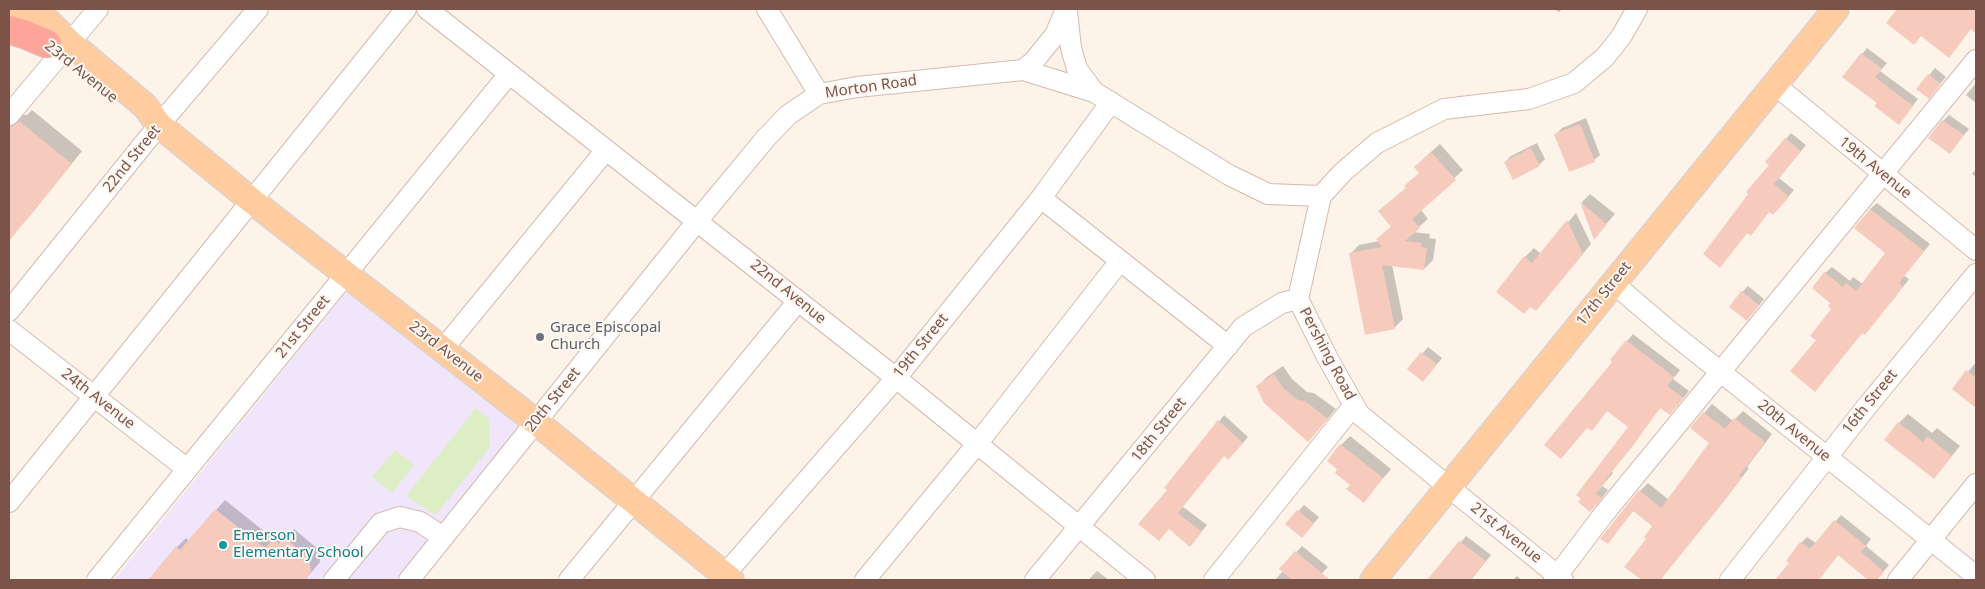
<!DOCTYPE html>
<html>
<head>
<meta charset="utf-8">
<style>
  body { margin:0 }
  #map { position:relative; width:1985px; height:589px; overflow:hidden; background:#fef3e9; font-family:"Noto Sans",sans-serif }
  canvas { display:block }
  .frame { position:absolute; inset:0; border:10px solid #7c5349; pointer-events:none }
</style>
</head>
<body>
<div id="map">
<canvas width="1985" height="589"></canvas>
<div class="frame"></div>
</div>
<script>
const g = document.querySelector('canvas').getContext('2d');
g.lineJoin = 'round';
function fillPath(path, color) { g.fillStyle = color; g.fill(path, 'evenodd'); }
function strokePath(path, color, width, dash) { g.strokeStyle = color; g.lineWidth = width; g.lineCap = dash ? 'butt' : 'round'; g.setLineDash(dash || []); g.stroke(path); }
function label(font, color, halo, rows, align = 'center') {
  g.font = font + ' "Noto Sans",sans-serif'; g.lineWidth = 4; g.setLineDash([]); g.textBaseline = 'middle'; g.strokeStyle = halo; g.fillStyle = color; for (const [text, x, y, turn = 0] of rows) {
    g.save(); g.translate(x, y); g.rotate((+turn || 0) * Math.PI / 180); g.textAlign = isNaN(turn) ? turn : align; if (halo) g.strokeText(text, 0, 0); g.fillText(text, 0, 0); g.restore();
  }
}
fillPath(new Path2D(`
  M346 292 521 427 401 580H114Z`), '#f0e5fb');
fillPath(new Path2D(`
  M476 408 489 419 490 447 436 515 406 496Z
  M395 450 414 465 392 493 372 477Z`), '#ddeec5');
fillPath(new Path2D(`
  M1554 9H1563L1559 12Z
  M1899 9H1976V27L1974 30 1972 28 1922 35 1888 23Z
  M1867 48 1887 63 1880 71 1918 99 1899 123 1862 54Z
  M1935 68 1946 77 1934 91 1918 89Z
  M1976 83V103L1966 95Z
  M32 110 82 151 29 217 17 229 9 231V126L20 115H27Z
  M1949 115 1969 129 1950 152 1943 121Z
  M1586 118 1600 155 1594 160 1556 134 1562 128Z
  M1791 133 1806 145 1779 178 1794 190 1779 208 1770 211 1751 234 1748 232 1720 266 1771 164 1786 139Z
  M1537 143 1545 159 1539 165 1505 162 1511 156Z
  M1440 144 1463 170 1421 210 1428 219 1413 232 1430 234 1429 238 1436 239 1433 260 1424 269 1392 265 1403 319 1394 328 1350 254 1359 245 1379 241 1377 239 1392 226 1380 211 1407 187 1420 172 1424 158Z
  M1976 169V177L1972 174Z
  M1590 194 1615 214 1595 237 1582 202Z
  M1877 203 1930 244 1904 276 1909 279 1893 300 1863 332 1815 390 1818 340 1833 309 1825 273 1832 267 1850 281 1853 277 1863 284 1887 253 1870 209Z
  M1576 213 1591 244 1544 301 1530 306 1525 257 1534 248 1541 254Z
  M1748 286 1764 299 1753 313 1742 292Z
  M1633 334 1680 370 1673 379 1689 391 1676 407H1661L1611 471 1613 473 1602 486 1608 490 1597 504 1580 502 1630 427 1608 410 1591 430 1588 427 1614 362 1627 341Z
  M1428 347 1442 358 1429 374 1409 369Z
  M1976 362V407L1954 389Z
  M1283 366 1292 379 1307 392 1314 393 1336 409 1317 431 1258 386 1267 377Z
  M1712 404 1733 421 1743 411 1772 434 1747 467 1749 468 1728 496 1661 579 1644 580 1626 566 1648 539 1654 526 1634 510 1607 543 1640 491 1648 483 1669 500 1711 443 1691 428Z
  M1908 414 1932 433 1937 428 1960 446 1934 478 1899 423Z
  M1224 415 1248 437 1234 453 1224 455 1182 506 1207 525 1190 545 1168 490Z
  M1350 436 1391 469 1364 501 1339 469 1341 445Z
  M225 500 275 540 283 531 288 535 294 529 318 549 320 562 305 580H150L177 547 186 538 189 541Z
  M1304 505 1319 517 1308 530 1287 524Z
  M1841 515 1871 539 1866 546 1889 565 1879 577 1876 580H1870L1839 554 1818 580H1777L1791 563 1788 560 1801 543 1807 537 1816 543Z
  M1466 536 1491 555 1472 579 1473 580H1429Z
  M1302 546 1328 567 1315 580H1275L1283 571 1281 569Z
  M1097 571 1109 580H1088Z
  M1517 576 1522 580H1513Z`), '#0003');
fillPath(new Path2D(`
  M1897 9H1976V33L1971 29 1949 58 1921 36 1914 45 1886 23Z
  M1861 53 1882 69 1875 77 1913 106 1899 125 1874 106 1877 103 1842 77Z
  M1928 74 1941 84 1929 99 1916 89Z
  M1942 120 1964 135 1950 154 1928 138Z
  M19 121 72 164 9 241V127L13 126Z
  M1580 124 1595 162 1569 172 1554 134Z
  M1785 138 1801 151 1774 184 1789 197 1773 215 1769 212 1751 236 1747 233 1720 268 1703 254 1748 194 1746 192 1769 165 1765 162Z
  M1531 148 1540 166 1513 180 1504 162Z
  M1431 152 1456 180 1412 219 1420 228 1405 241 1422 243 1421 247 1427 248 1424 270 1382 265 1395 329 1365 335 1349 253 1382 247 1376 239 1391 227 1378 211 1406 188 1404 186 1419 173 1414 167Z
  M1580 202 1607 224 1594 240Z
  M1870 209 1924 251 1899 283 1903 287 1865 335 1862 333 1815 392 1790 371 1816 340 1810 336 1831 309 1828 306 1830 303 1812 288 1824 272 1843 287 1846 283 1856 291 1885 253 1854 228Z
  M1567 220 1583 254 1536 311 1530 307 1524 314 1496 292 1524 256 1532 263Z
  M1741 291 1759 305 1747 321 1729 307Z
  M1626 340 1674 377 1667 386 1683 398 1670 415 1660 408 1632 447 1606 479 1607 480 1596 494 1602 498 1590 512 1578 502 1581 499 1576 495 1628 427 1607 411 1592 431 1587 428 1561 459 1544 445 1612 362 1610 360Z
  M1421 352 1437 364 1423 382 1407 369Z
  M1966 370 1976 378V408L1952 389Z
  M1274 374 1283 388 1298 400 1305 401 1328 419 1308 442 1264 403 1256 386Z
  M1703 412 1725 429 1734 418 1765 442 1739 476 1742 477 1720 506 1660 580H1642L1624 567 1646 539 1644 537 1652 526 1633 511 1608 544 1600 539 1639 490 1661 508 1709 443 1690 428Z
  M1218 420 1243 443 1228 460 1224 456 1178 513 1202 532 1190 547 1169 529 1159 541 1138 524 1167 490 1164 488Z
  M1898 422 1923 442 1927 436 1952 456 1934 479 1884 440Z
  M1340 444 1383 478 1364 503 1346 489 1350 485 1335 473 1337 469 1327 461Z
  M215 509 265 548 273 539 279 544 284 537 309 558 311 572 305 580H148L176 546 180 550Z
  M1297 510 1314 524 1302 538 1285 524Z
  M1834 520 1866 546 1861 552 1884 572 1877 580H1868L1838 555 1819 580H1775L1789 563 1786 561 1800 542 1810 549Z
  M1459 541 1486 561 1471 580H1427Z
  M1295 551 1330 580H1292L1279 569Z`), '#f6cbbe');
const minor = new Path2D(`
  M427 9 896 378 1145 580
  M767 9 819 94
  M1067 11 1071 48 1077 69 1094 92
  M1023 70 1094 92 1229 175 1268 194 1321 196 1298 299 1326 355 1359 414 1563 580
  M1774 84 1976 250
  M9 115 98 9
  M1321 196 1343 172 1377 143 1444 109 1529 99 1574 83 1605 57 1621 37 1637 9
  M1041 198 1228 346
  M1613 283 1667 329 1976 576
  M9 311 159 125 258 9
  M9 330 187 469
  M443 349 606 150
  M9 502 406 9
  M97 580 509 74
  M334 580 381 523 400 517 420 522 443 537
  M409 580 698 220 766 138 788 115 819 94 857 87 1023 70 1034 61 1055 35 1066 9
  M569 580 798 301
  M720 580 896 378 1041 198 1111 102
  M865 580 977 444 1120 261
  M1035 580 1243 327 1282 303 1298 299
  M1214 580 1354 405
  M1554 580 1603 515 1976 60
  M1730 580 1868 405 1976 274
  M1898 580 1976 484`);
const major = new Path2D(`
  M10 9 45 42
  M35 9 70 43 145 106 159 125 252 201 536 422 731 580
  M1373 580 1836 9`);
const highway = new Path2D(`
  M9 30 23 34 47 44`);
strokePath(minor, '#d5bab0', 22);
strokePath(major, '#ddd2d0', 28);
strokePath(highway, '#ddd2d0', 30);
strokePath(minor, '#fff', 20);
strokePath(major, '#ffcc9f', 25);
strokePath(highway, '#fda59b', 28);
for (const [x, y, r, color] of [
  [540,337,5,"#6b7280"],
  [223,545,5,"#0f9aa8"]
]) { const dot = new Path2D(); dot.arc(x, y, r, 0, 2 * Math.PI); g.fillStyle = color; g.fill(dot); strokePath(dot, '#fff7f1', 2); }
label('15px', '#7c5349', '#fff7f1', [
  ["23rd Avenue",81,72,39],
  ["Morton Road",871,87,-8],
  ["22nd Street",132,159,-51],
  ["19th Avenue",1875,168,39],
  ["22nd Avenue",788,292,39],
  ["17th Street",1604,294,-51],
  ["21st Street",303,327,-51],
  ["19th Street",921,346,-51],
  ["23rd Avenue",446,352,38],
  ["Pershing Road",1327,354,62],
  ["24th Avenue",98,399,38],
  ["20th Street",553,400,-51],
  ["16th Street",1870,402,-51],
  ["18th Street",1159,430,-51],
  ["20th Avenue",1794,431,39],
  ["21st Avenue",1506,533,39]
]);
label('15px', '#5b616d', '#fff7f1', [
  ["Grace Episcopal",550,328],
  ["Church",550,345]
], 'left');
label('15px', '#0d838f', '#fff7f1', [
  ["Emerson",233,536],
  ["Elementary School",233,553]
], 'left');
</script>
</body>
</html>
